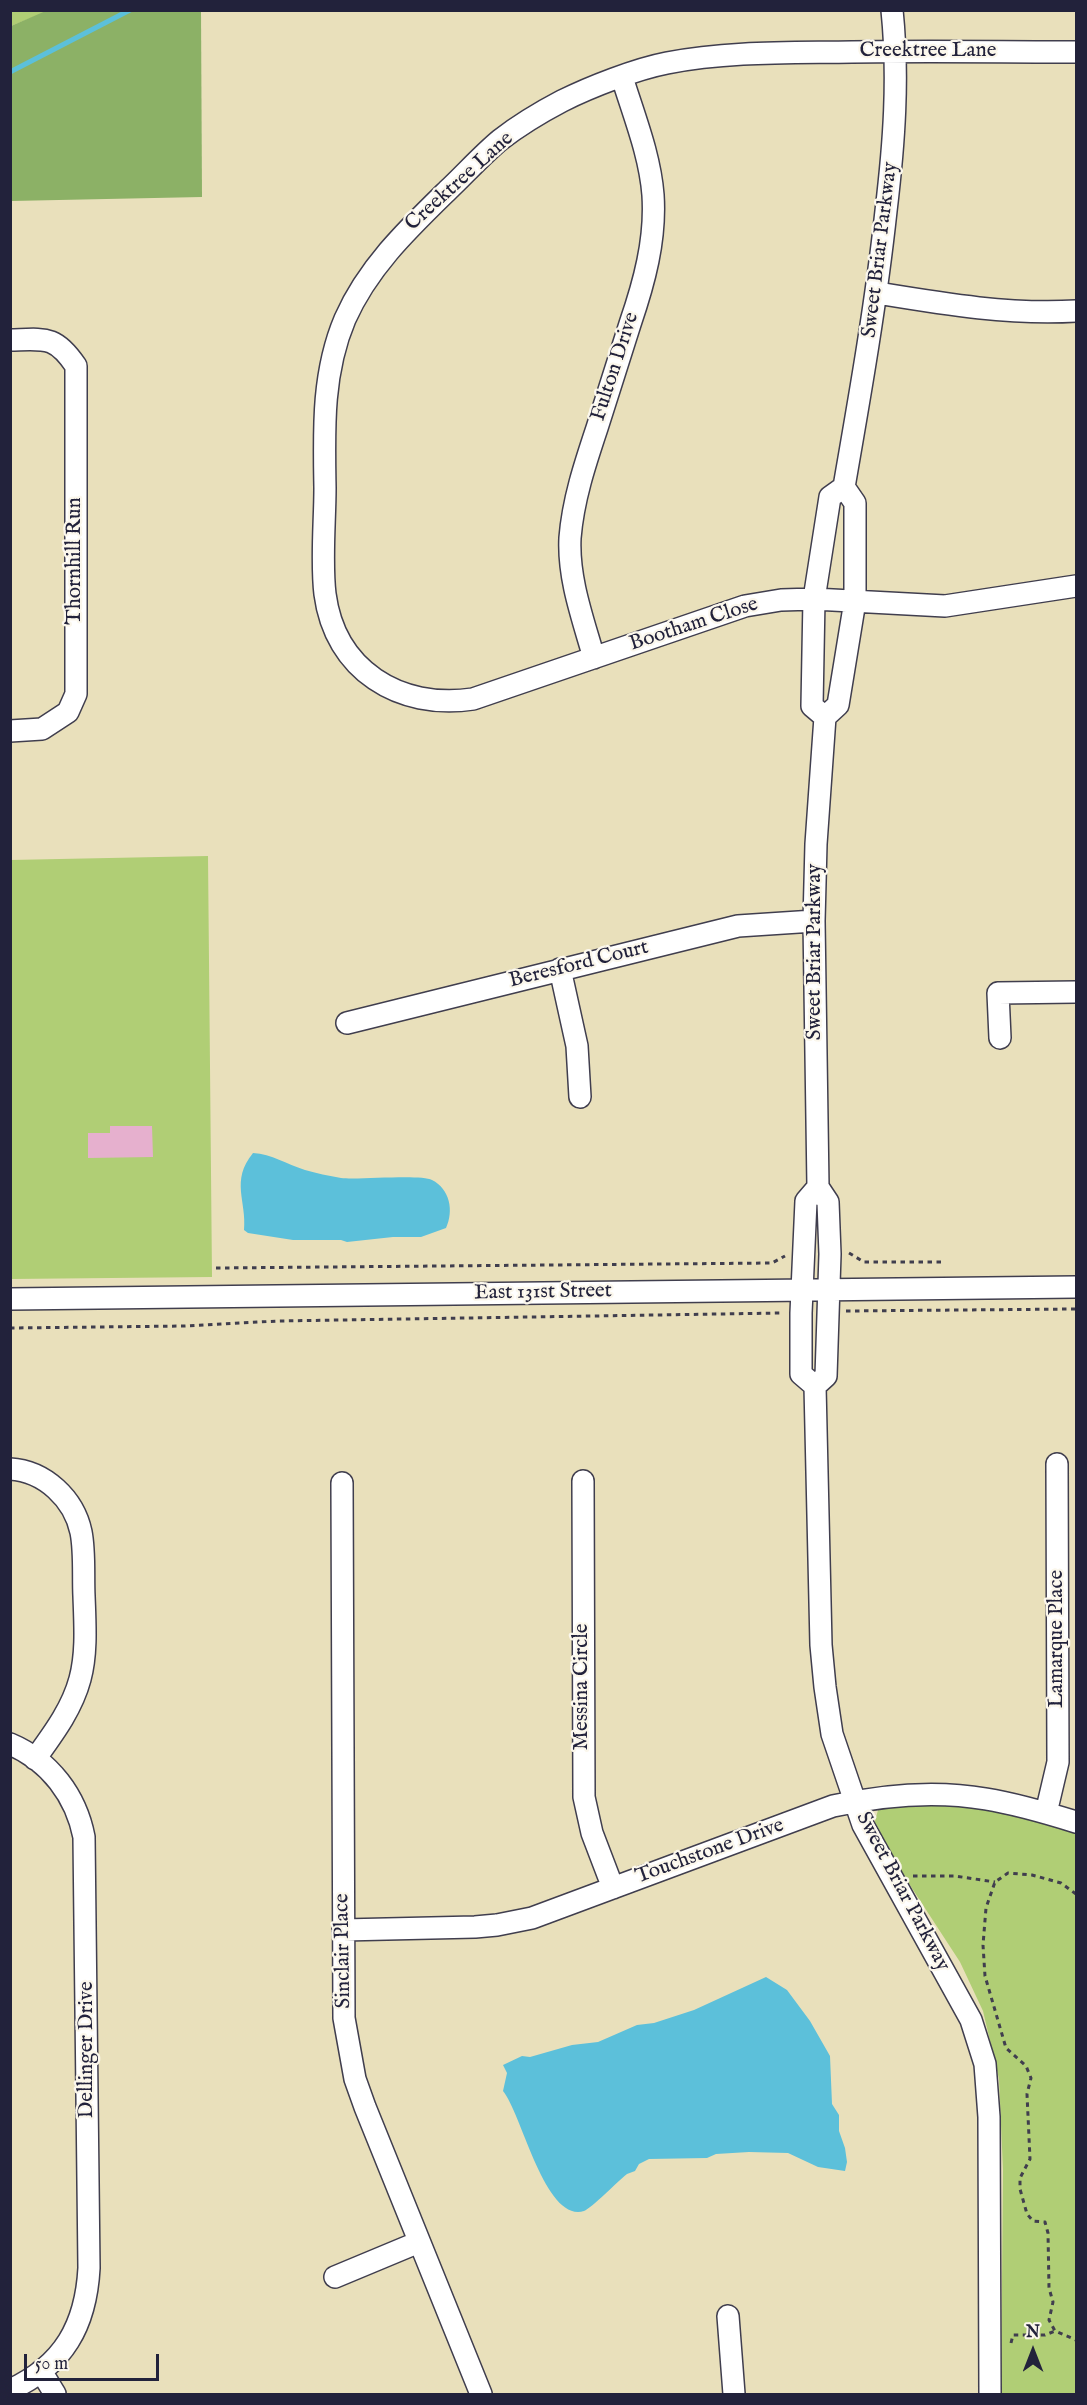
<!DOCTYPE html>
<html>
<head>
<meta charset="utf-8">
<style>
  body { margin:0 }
  #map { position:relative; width:1087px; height:2405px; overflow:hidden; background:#e9e0bb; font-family:"IM FELL English",serif }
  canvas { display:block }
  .frame { position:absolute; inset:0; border:12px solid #22223b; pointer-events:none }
  .north { position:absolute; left:1003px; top:2321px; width:60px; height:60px; -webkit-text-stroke:4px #fbf7ec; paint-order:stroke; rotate:0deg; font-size:16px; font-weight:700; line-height:24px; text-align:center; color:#22223b }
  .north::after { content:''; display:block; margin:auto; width:21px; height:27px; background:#22223b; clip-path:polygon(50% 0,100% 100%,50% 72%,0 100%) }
  .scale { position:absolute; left:24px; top:2354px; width:135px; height:27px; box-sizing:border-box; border:3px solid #22223b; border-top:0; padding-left:8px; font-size:18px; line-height:21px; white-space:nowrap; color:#22223b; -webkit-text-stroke:4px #fbf7ec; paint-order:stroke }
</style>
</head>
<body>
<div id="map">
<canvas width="1087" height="2405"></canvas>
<div class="frame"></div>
<div class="north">N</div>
<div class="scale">50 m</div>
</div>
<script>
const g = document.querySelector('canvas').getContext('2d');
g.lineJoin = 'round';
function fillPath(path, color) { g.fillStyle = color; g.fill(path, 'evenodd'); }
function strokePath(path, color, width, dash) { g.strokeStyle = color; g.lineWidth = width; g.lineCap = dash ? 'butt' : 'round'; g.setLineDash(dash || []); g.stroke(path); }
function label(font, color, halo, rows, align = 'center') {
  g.font = font + ' "IM FELL English",serif'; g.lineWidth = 4.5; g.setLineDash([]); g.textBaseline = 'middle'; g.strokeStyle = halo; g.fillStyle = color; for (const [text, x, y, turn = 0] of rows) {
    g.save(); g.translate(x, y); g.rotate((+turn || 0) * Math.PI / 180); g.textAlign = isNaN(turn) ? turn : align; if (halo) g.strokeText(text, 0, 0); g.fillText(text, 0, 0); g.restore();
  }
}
fillPath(new Path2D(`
  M11 11H48L11 26Z
  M208 856 212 1277 11 1279 10 860Z
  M910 1801 1004 1811 1076 1832V2394H1001L1003 2170 999 2079 983 2011 960 1962 878 1836 874 1825 878 1810Z`), '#b0ce75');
fillPath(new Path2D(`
  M48 10 201 11 202 197 11 201V26Z`), '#8cb166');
fillPath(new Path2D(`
  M253 1153C272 1154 286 1164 305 1170 316 1173 329 1176 341 1178 359 1180 421 1174 432 1180 450 1189 454 1211 446 1228L421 1237H393L347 1242 341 1240H293L248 1233 244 1230C247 1201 230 1181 253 1153Z
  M766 1977 787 1990 810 2021 830 2056 832 2104 839 2115V2131L845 2148 847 2162 845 2171 818 2167 788 2153 749 2152 716 2154 707 2158 649 2159 639 2164 635 2171 627 2174C618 2181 592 2208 584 2211 545 2223 522 2114 503 2091L507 2073 503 2065 522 2056 530 2057 572 2045 598 2042 637 2025 654 2023 694 2010Z`), '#5cc0da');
strokePath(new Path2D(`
  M10 72 130 10`), '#5cc0da', 5);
fillPath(new Path2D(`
  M110 1126H152L153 1157 88 1158V1133H110Z`), '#e6b0ce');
const minor = new Path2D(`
  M1076 52C1002 52 927 51 852 52 790 53 728 51 667 63 636 69 590 87 562 101 541 112 518 126 500 140 482 155 465 174 448 190 408 229 368 267 345 319 322 373 324 430 325 488 325 521 321 561 325 594 335 670 399 710 473 699L745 606 781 600 814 599 945 606 1076 586
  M877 293C944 304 1009 315 1076 311
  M10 340C45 339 55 335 76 366V694L68 712 42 729 10 731
  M594 658C583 619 568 579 570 538 573 500 585 464 597 428 608 393 619 359 630 324 644 283 656 240 653 195 650 155 634 116 622 77
  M825 717 812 706 814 599 830 497 844 487
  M560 969 577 1046 580 1097
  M347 1023 738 926 814 921
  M1000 1038 998 993 1076 992
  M818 1187 806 1201 801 1313V1374L815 1386 821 1645 825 1687 832 1734 863 1825 971 2020 985 2064 989 2117 990 2394
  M10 1299 1076 1287
  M815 1386 826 1376 830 1254 828 1202 818 1187 814 921 816 844 825 717 838 705 855 601V503L844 487C860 395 876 304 886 211 894 144 899 78 892 10
  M10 1469C45 1471 74 1499 81 1532 85 1552 83 1576 84 1596 85 1624 87 1653 80 1679 72 1709 53 1734 35 1759
  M583 1481 584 1797 592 1833 613 1888
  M342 1483 344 2018 355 2079 365 2107 481 2394
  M10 1744C50 1761 76 1796 84 1837L89 2268C86 2325 64 2365 10 2390
  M1046 1813 1058 1762 1057 1464
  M343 1930 475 1927 497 1925 532 1918 833 1806C883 1795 935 1790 986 1799 1017 1804 1047 1813 1076 1822
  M335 2277 419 2242
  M728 2316 734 2394
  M41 2371 55 2394`);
strokePath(minor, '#403e4e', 24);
strokePath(new Path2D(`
  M849 1253 864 1262H941
  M216 1268 772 1263 785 1256
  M846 1311 1076 1309
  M10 1328 185 1326 278 1321 782 1313
  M913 1876H955L995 1882
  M1076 1894 1061 1883 1032 1875 1008 1873 995 1882 986 1908 983 1945 985 1976 1006 2048 1026 2066 1031 2078 1027 2094 1030 2159 1020 2178V2189L1027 2214 1033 2221 1045 2222 1048 2233 1049 2288 1053 2302 1049 2320 1055 2331 1076 2340
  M1011 2343 1013 2335H1045L1055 2331`), '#403e4e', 3, [4.5, 4.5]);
strokePath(minor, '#fff', 21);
label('21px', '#22223b', '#fbf7ec', [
  ["Creektree Lane",928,52],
  ["Creektree Lane",460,182,-42],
  ["Sweet Briar Parkway",881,250,-83],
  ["Fulton Drive",616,367,-72],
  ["Thornhill Run",76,561,-90],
  ["Bootham Close",694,625,-18],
  ["Sweet Briar Parkway",816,952,-90],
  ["Beresford Court",579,965,-14],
  ["East 131st Street",543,1293,-1],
  ["Lamarque Place",1058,1639,-90],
  ["Messina Circle",583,1687,-90],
  ["Touchstone Drive",710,1852,-20],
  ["Sweet Briar Parkway",902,1892,62],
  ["Sinclair Place",344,1951,-91],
  ["Dellinger Drive",88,2050,-90]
]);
</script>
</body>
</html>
